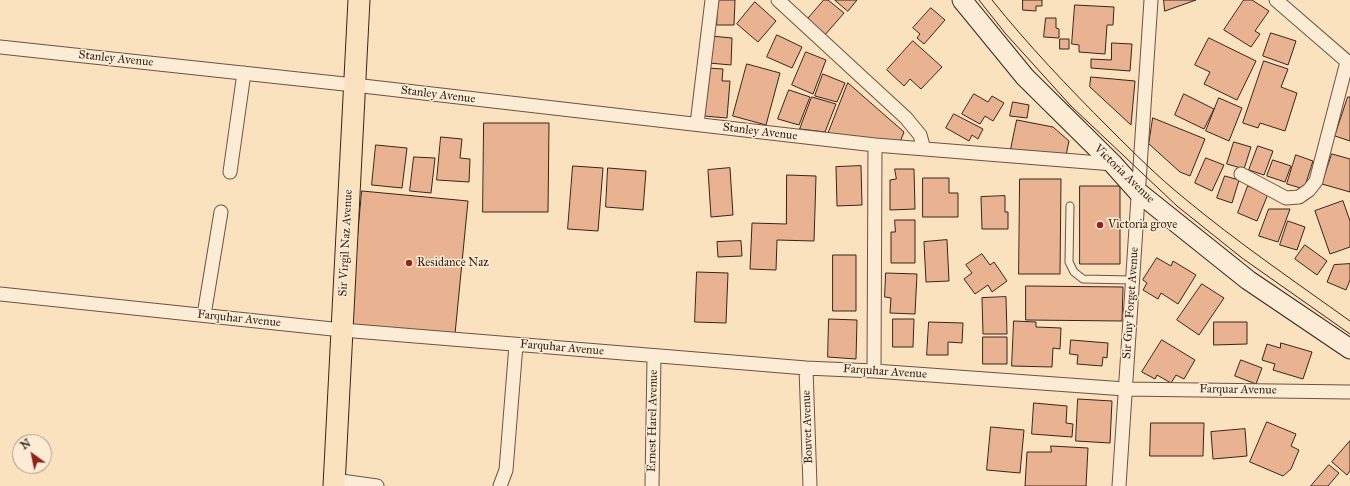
<!DOCTYPE html>
<html>
<head>
<meta charset="utf-8">
<style>
  body { margin:0 }
  #map { position:relative; width:1350px; height:486px; overflow:hidden; background:#fae2bf; font-family:"IM FELL Great Primer",serif }
  canvas { display:block }
  .north { position:absolute; left:12px; top:434px; width:40px; height:40px; box-sizing:border-box; background:#fcecd5; border:1px solid #ae9c8b; border-radius:50%; rotate:327deg; font-size:11px; font-weight:700; line-height:16px; text-align:center; color:#39241c }
  .north::after { content:''; display:block; margin:auto; width:14px; height:18px; background:#8f2418; clip-path:polygon(50% 0,100% 100%,50% 72%,0 100%) }
</style>
</head>
<body>
<div id="map">
<canvas width="1350" height="486"></canvas>
<div class="north">N</div>
</div>
<script>
const g = document.querySelector('canvas').getContext('2d');
g.lineJoin = 'round';
function fillPath(path, color) { g.fillStyle = color; g.fill(path, 'evenodd'); }
function strokePath(path, color, width, dash) { g.strokeStyle = color; g.lineWidth = width; g.lineCap = dash ? 'butt' : 'round'; g.setLineDash(dash || []); g.stroke(path); }
function label(font, color, halo, rows, align = 'center') {
  g.font = font + ' "IM FELL Great Primer",serif'; g.lineWidth = 3; g.setLineDash([]); g.textBaseline = 'middle'; g.strokeStyle = halo; g.fillStyle = color; for (const [text, x, y, turn = 0] of rows) {
    g.save(); g.translate(x, y); g.rotate((+turn || 0) * Math.PI / 180); g.textAlign = isNaN(turn) ? turn : align; if (halo) g.strokeText(text, 0, 0); g.fillText(text, 0, 0); g.restore();
  }
}
const building = new Path2D(`
  M718 0H735L734 25H717Z
  M824 0H828L844 13 824 36 806 21Z
  M835 0H857L848 11Z
  M1023 0H1042V6H1036V11L1023 10Z
  M1164 0H1196L1165 11Z
  M1244 0H1252L1269 11 1255 31 1260 34 1251 47 1224 30Z
  M755 2 776 21 758 42 737 24Z
  M1075 5 1114 7 1113 25H1107L1105 54 1079 52V45L1072 44Z
  M931 8 945 20 924 44 917 38 920 34 913 28Z
  M1046 18H1056V28L1059 29V38L1044 37Z
  M1271 33 1296 41 1288 65 1263 56Z
  M777 35 802 47 792 68 767 57Z
  M711 36 732 38 731 65 709 63Z
  M1209 38 1256 61 1237 100 1204 84 1210 72 1195 65Z
  M1060 39H1069V49H1060Z
  M913 41 942 67 921 89 910 79 904 86 887 70Z
  M1112 43 1132 44 1130 71 1091 68V59L1111 60Z
  M806 52 826 60 813 94 792 85Z
  M1264 61 1288 69 1281 87 1297 93 1285 131 1260 123 1258 128 1243 123Z
  M747 64 780 73 766 125 733 116Z
  M707 68 723 69 722 81H730L727 118 704 116Z
  M823 74 845 83 837 102 815 96Z
  M1091 77 1135 81 1131 125 1090 87Z
  M848 83 904 132 900 142 828 134Z
  M789 90 810 97 799 125 778 119Z
  M974 94 988 102 992 96 1004 103 993 121 985 116 980 124 962 114Z
  M1184 94 1214 109 1204 129 1175 115Z
  M812 97 836 104 825 132 800 129Z
  M1348 97H1350V141L1335 136Z
  M1219 98 1242 108 1229 141 1206 131Z
  M1013 102 1029 105 1027 118 1010 116Z
  M954 114 983 129 978 139 972 135 969 141 946 128Z
  M1153 118 1205 139 1190 176 1180 172 1149 144Z
  M1017 120 1053 127 1069 141 1065 160 1011 149Z
  M484 123H549L548 212H483Z
  M441 137 462 139 460 158 470 159 469 182 437 180Z
  M1234 142 1251 147 1244 169 1227 164Z
  M376 145 407 148 402 188 372 185Z
  M1258 146 1273 151 1264 175 1249 170Z
  M1332 154 1350 159V192L1322 184Z
  M1296 155 1313 161 1304 189 1287 184Z
  M414 157 435 158 431 193 410 191Z
  M1206 158 1224 165 1212 191 1195 183Z
  M1273 160 1291 166 1285 182 1267 176Z
  M573 166 603 168 598 231 568 229Z
  M861 166 862 205 837 206 836 167Z
  M608 168 646 171 643 210 606 207Z
  M730 168 733 215 711 217 708 170Z
  M895 169H914L915 209 890 210V180L896 179Z
  M787 175 816 176 814 241 777 240 776 270 750 269 752 223 786 224Z
  M1225 176 1239 180 1232 203 1217 198Z
  M923 178H949V193H958V217H923Z
  M1020 179H1061L1060 274H1019Z
  M1080 186H1120V264H1080Z
  M1248 186 1268 194 1257 221 1238 213Z
  M362 191 468 201 455 334 350 324Z
  M1005 196V212H1008V229H982L981 197Z
  M1343 201 1350 221V247L1330 254 1315 211Z
  M1269 209H1290L1278 242 1259 236Z
  M895 220H915V263H891V232H895Z
  M1288 221 1305 227 1297 250 1280 245Z
  M947 240 949 281 926 282 924 242Z
  M741 241 742 256 718 257 717 242Z
  M1305 245 1327 261 1317 275 1295 259Z
  M982 254 990 265 994 262 1007 281 992 292 988 285 975 294 964 279 972 273 966 265Z
  M833 255H856V311H833Z
  M1157 258 1171 266 1173 261 1196 275 1178 304 1161 293 1158 299 1143 290 1147 283 1143 280Z
  M1350 264V280L1346 290 1327 282 1334 265Z
  M697 272 728 273 726 323 695 322Z
  M886 273 917 274 915 314 890 313 891 298 885 297Z
  M1202 284 1224 298 1199 335 1177 320Z
  M1026 286 1123 287 1122 321 1026 320Z
  M1006 297 1007 334H983L982 298Z
  M829 319 857 320 856 359 828 357Z
  M893 319H914L913 347H893Z
  M1014 321 1036 322V327L1061 328 1060 349 1053 348 1052 367 1012 366Z
  M929 322 963 323 962 343 948 342V355H927Z
  M1214 322H1247V344L1214 345Z
  M983 337H1007V364H983Z
  M1071 340 1108 343 1107 358 1103 357 1102 366 1077 364 1078 355 1070 354Z
  M1162 340 1195 360 1184 379 1176 375 1171 383 1157 375 1155 379 1142 372Z
  M1281 343 1312 352 1303 379 1273 370 1275 364 1262 360 1267 344 1280 348Z
  M1241 360 1262 368 1256 384 1235 376Z
  M1078 399 1112 401 1110 443 1076 441Z
  M1034 403 1067 406 1066 423 1073 424 1072 437 1032 434Z
  M1267 422 1296 434 1291 446 1299 450 1291 469 1283 476 1250 462Z
  M1151 423H1204L1203 456H1150Z
  M991 427 1024 430 1020 473 987 470Z
  M1245 429 1247 456 1213 459 1211 432Z
  M1350 441V471L1347 475 1332 462Z
  M1051 446 1088 448 1086 486H1025L1027 452H1051Z
  M1329 465 1339 473 1328 486H1311Z`);
fillPath(building, '#e9b392');
strokePath(building, '#39241c', 1);
const lane = new Path2D(`
  M1070 206 1069 262 1074 272 1083 279 1132 280`);
const street = new Path2D(`
  M778 0 906 118 920 135 924 149
  M1276 0 1350 64
  M0 47 354 85 875 145 1113 164
  M697 124 712 0
  M230 172 244 73
  M1241 174 1286 198 1299 197 1309 190 1316 181 1347 62
  M0 294 342 330 806 368 874 371 1125 389 1350 392
  M204 315 221 212
  M806 368 810 486
  M874 371 875 145
  M334 480 377 486
  M500 486 506 470 516 345
  M652 486 654 356
  M1119 486 1151 0`);
const secondary = new Path2D(`
  M962 0 1025 77 1113 164 1138 192 1248 280 1350 349`);
const primary = new Path2D(`
  M334 486 359 0`);
strokePath(lane, '#695445', 9);
strokePath(street, '#695445', 15);
strokePath(secondary, '#39241c', 21);
strokePath(primary, '#39241c', 23);
strokePath(lane, '#fcecd5', 7);
strokePath(street, '#fcecd5', 13);
strokePath(secondary, '#fcecd5', 19);
strokePath(primary, '#fae2bf', 21);
strokePath(new Path2D(`
  M979 0 1005 33 1071 106 1177 206 1242 258 1350 334
  M992 0C1028 45 1068 87 1109 128 1133 152 1157 176 1184 198 1237 242 1294 281 1350 321`), '#39241c', 1);
for (const [x, y, r, color] of [
  [1100,225,4,"#8f2418"],
  [409,263,4,"#8f2418"]
]) { const dot = new Path2D(); dot.arc(x, y, r, 0, 2 * Math.PI); g.fillStyle = color; g.fill(dot); strokePath(dot, '#fcecd5', 1.5); }
label('12px', '#39241c', '#fcecd5', [
  ["Stanley Avenue",116,59,6],
  ["Stanley Avenue",438,95,7],
  ["Stanley Avenue",760,132,7],
  ["Victoria Avenue",1124,174,44],
  ["Sir Virgil Naz Avenue",346,243,-87],
  ["Sir Guy Forget Avenue",1131,303,-86],
  ["Farquhar Avenue",239,319,6],
  ["Farquhar Avenue",562,348,5],
  ["Farquhar Avenue",885,372,4],
  ["Farquar Avenue",1238,390,1],
  ["Ernest Harel Avenue",653,421,-89],
  ["Bouvet Avenue",808,427,-92]
]);
label('12px', '#39241c', '#fcecd5', [
  ["Victoria grove",1108,225],
  ["Residance Naz",417,263]
], 'left');
</script>
</body>
</html>
